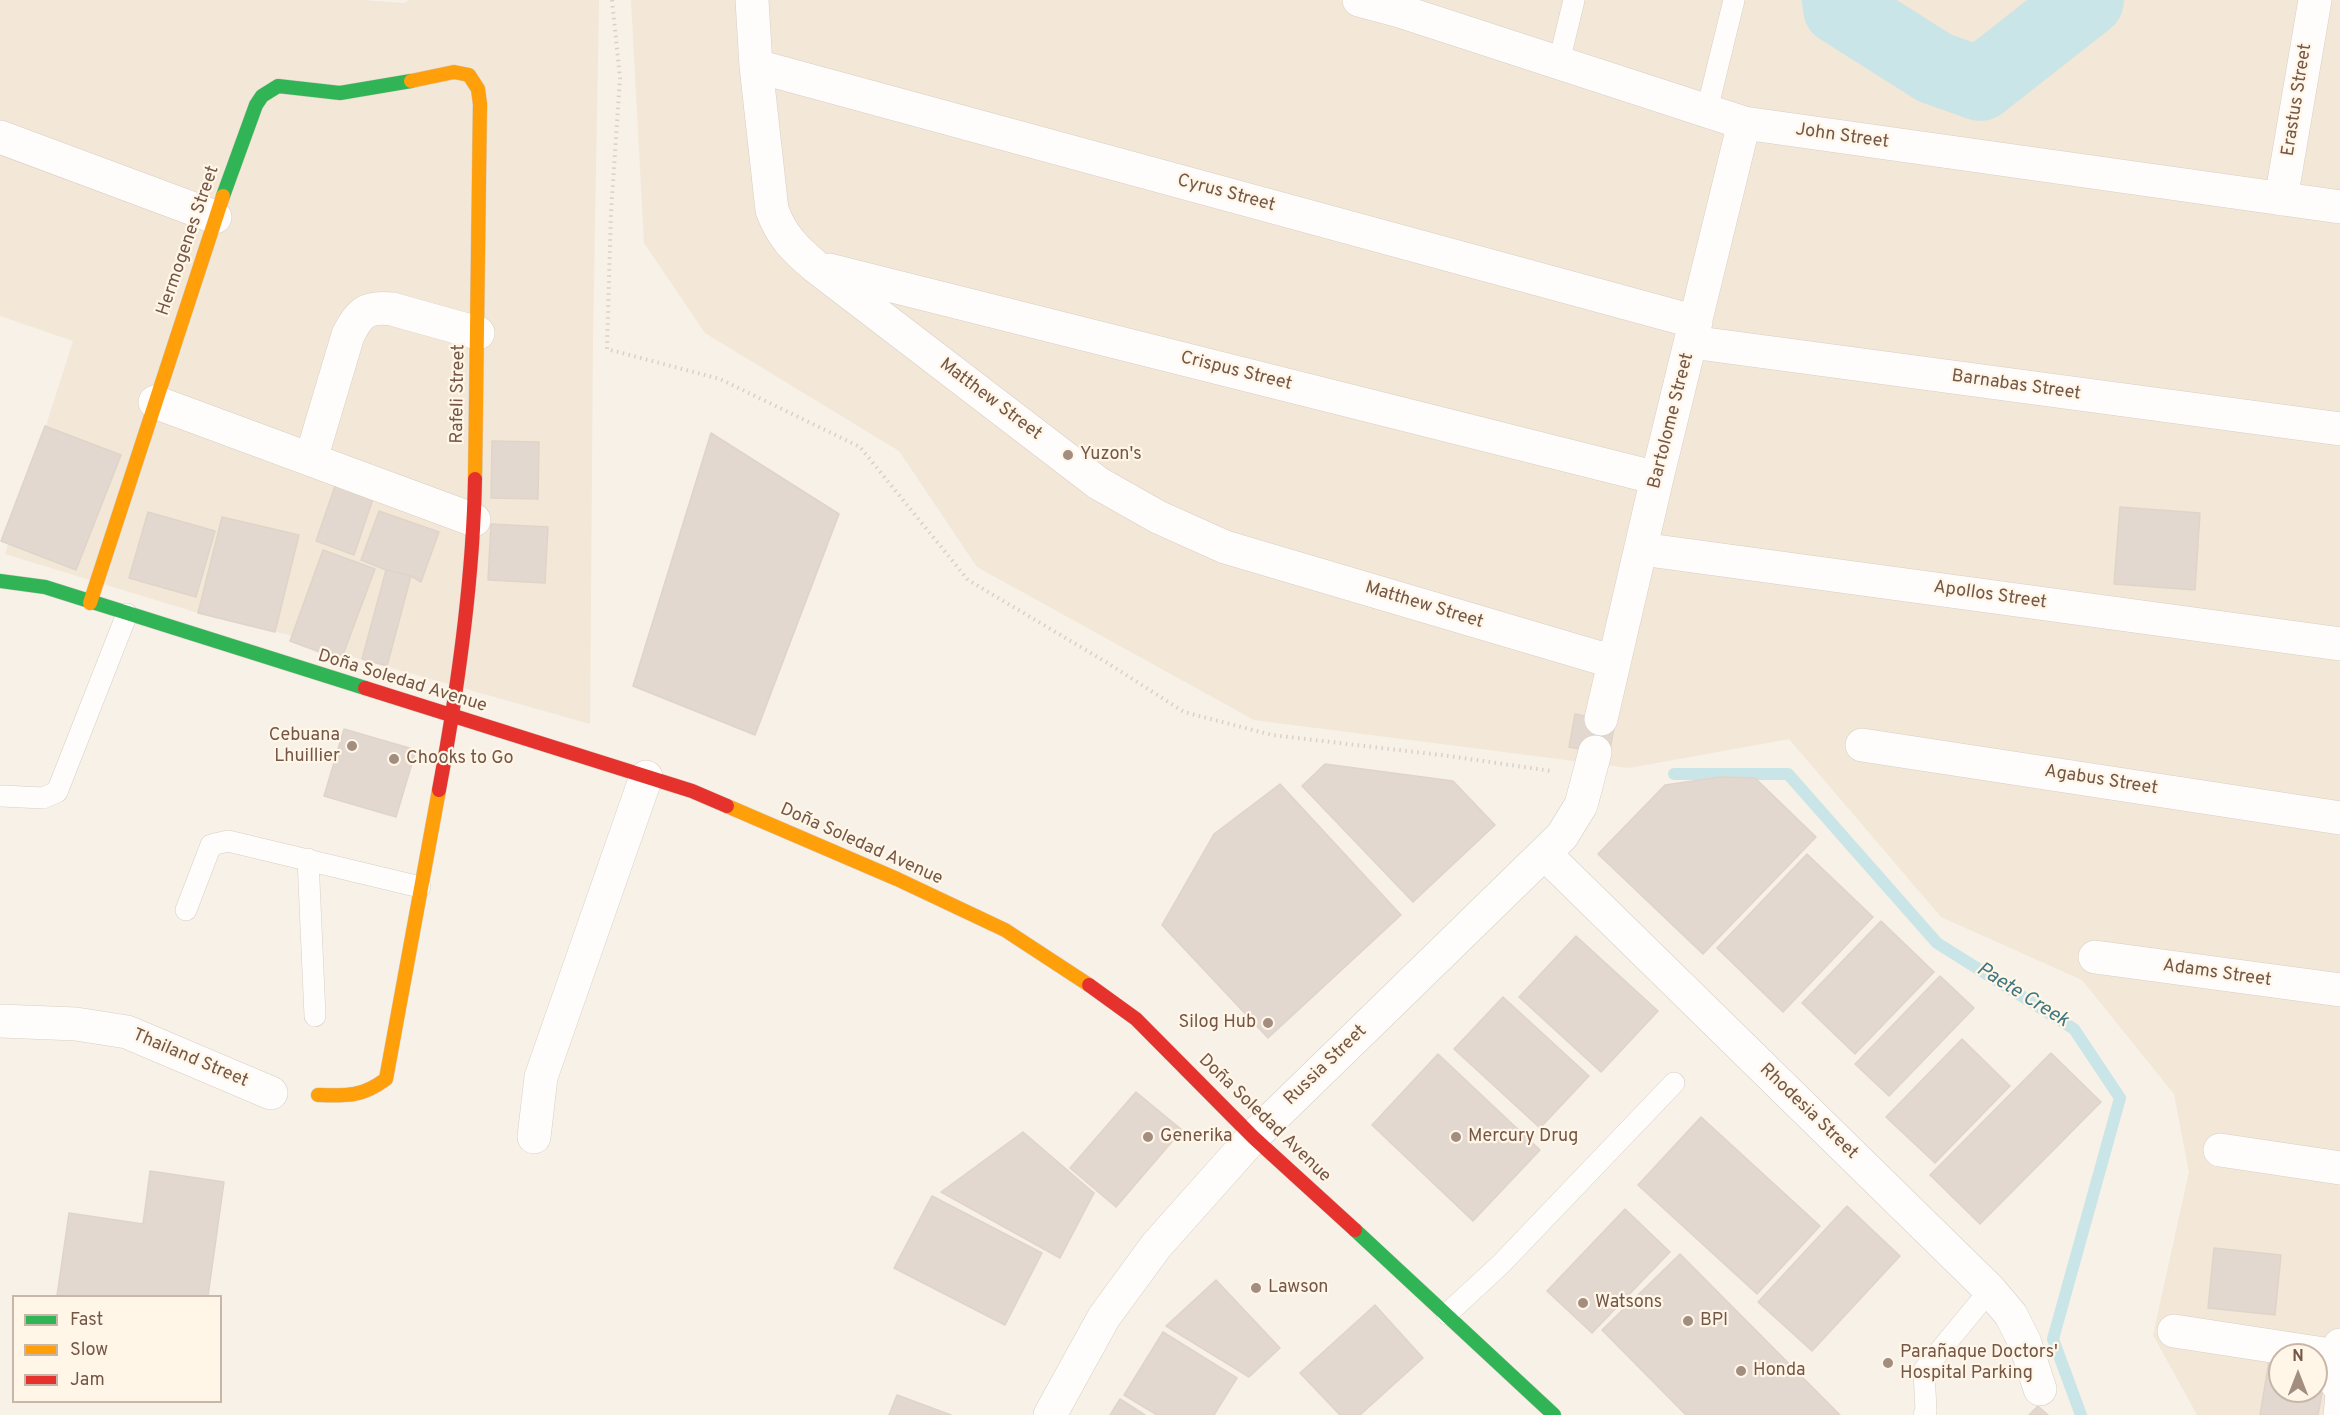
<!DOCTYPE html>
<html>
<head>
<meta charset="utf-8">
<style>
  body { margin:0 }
  #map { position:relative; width:2340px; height:1415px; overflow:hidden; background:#f7f1e7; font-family:Overpass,sans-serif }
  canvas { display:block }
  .legend { position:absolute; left:12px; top:1295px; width:210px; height:108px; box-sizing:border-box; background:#fff6e8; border:2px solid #c8b6a8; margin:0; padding:8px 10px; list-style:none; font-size:18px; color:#755747 }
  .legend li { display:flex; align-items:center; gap:12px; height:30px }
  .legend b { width:30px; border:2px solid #c8b6a8 }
  .north { position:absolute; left:2268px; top:1343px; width:60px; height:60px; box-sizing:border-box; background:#fff6e8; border:2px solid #c8b6a8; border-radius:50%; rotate:0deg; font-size:16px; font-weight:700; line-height:24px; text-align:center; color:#755747 }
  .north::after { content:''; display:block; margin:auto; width:21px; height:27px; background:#a28d7f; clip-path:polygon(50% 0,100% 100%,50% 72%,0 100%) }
</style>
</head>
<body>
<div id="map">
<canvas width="2340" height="1415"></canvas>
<ul class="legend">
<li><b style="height:8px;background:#30b455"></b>Fast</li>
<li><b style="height:8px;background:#ff9f0a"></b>Slow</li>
<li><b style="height:8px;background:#e5322d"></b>Jam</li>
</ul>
<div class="north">N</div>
</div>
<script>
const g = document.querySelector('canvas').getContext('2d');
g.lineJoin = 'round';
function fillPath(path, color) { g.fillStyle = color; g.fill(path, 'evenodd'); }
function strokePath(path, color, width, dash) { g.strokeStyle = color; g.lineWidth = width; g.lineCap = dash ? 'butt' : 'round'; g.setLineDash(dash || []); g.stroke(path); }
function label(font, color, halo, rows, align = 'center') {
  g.font = font + ' Overpass,sans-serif'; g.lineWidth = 4.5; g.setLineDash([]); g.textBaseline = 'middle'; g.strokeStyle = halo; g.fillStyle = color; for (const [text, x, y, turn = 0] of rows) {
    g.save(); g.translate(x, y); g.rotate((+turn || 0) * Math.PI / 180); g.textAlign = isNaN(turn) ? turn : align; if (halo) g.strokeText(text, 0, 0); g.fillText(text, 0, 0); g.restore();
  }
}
fillPath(new Path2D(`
  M0 0H363L404 3 409 0H599L593 336 590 724 346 655 294 636 198 613 5 554 73 341 0 316Z
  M631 0H1836L1838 12 1984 101 2076 25 2117 0H2340V1415H2197L2153 1335 2189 1172 2174 1094 2082 980 1941 917 1789 739 1629 768 1254 720 977 567 899 451 705 333 644 243ZM2280 1355H2316V1391H2280Z
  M1848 0H2066L2042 24 1976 65 1928 50 1848 5Z`), '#f3e7d7');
strokePath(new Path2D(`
  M1674 774H1788L1937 943 2074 1029 2120 1098 2053 1339 2081 1415`), '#c9e5e7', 12);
strokePath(new Path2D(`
  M1839 0 1840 8 1935 68 1980 84 2087 0`), '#c9e5e7', 74);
const building = new Path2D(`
  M45 426 121 455 76 570 1 541Z
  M711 433 839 514 755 735 633 686Z
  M492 441 539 442 538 499 491 498Z
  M336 483 374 496 354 555 316 541Z
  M2120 507 2200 513 2195 590 2114 584Z
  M379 511 439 532 421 582 411 576 386 570 361 560Z
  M148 512 215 531 196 597 129 578Z
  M222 517 299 535 275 632 198 613Z
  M491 524 548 527 545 583 488 580Z
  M323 550 375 569 341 660 290 641Z
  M386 570 411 576 387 666 362 659Z
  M1575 714 1615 722 1609 755 1569 747Z
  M344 729 416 750 396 817 324 796Z
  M1325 764 1453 781 1495 825 1413 902 1302 786Z
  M1721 777 1755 778 1816 837 1703 954 1598 854 1665 785Z
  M1280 784 1401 915 1268 1038 1162 925 1214 834Z
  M1807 854 1873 917 1783 1012 1717 948Z
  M1881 921 1934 972 1855 1054 1802 1003Z
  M1576 936 1658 1011 1601 1072 1519 997Z
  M1940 976 1974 1008 1889 1096 1855 1064Z
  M1503 997 1589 1076 1540 1128 1454 1049Z
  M1962 1039 2010 1086 1935 1163 1886 1117Z
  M2051 1053 2101 1102 1980 1224 1930 1175Z
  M1438 1054 1540 1150 1473 1221 1372 1125Z
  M1136 1092 1182 1130 1116 1207 1070 1168Z
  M1701 1117 1820 1226 1757 1294 1638 1185Z
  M1023 1132 1094 1193 1060 1258 941 1192Z
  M150 1171 224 1182 208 1296H57L69 1213 143 1224Z
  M932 1196 1042 1253 1005 1325 894 1268Z
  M1847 1206 1900 1256 1812 1351 1758 1302Z
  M1625 1209 1670 1252 1592 1333 1547 1291Z
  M2214 1248 2281 1255 2275 1315 2208 1308Z
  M1680 1254 1840 1415H1686L1602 1330Z
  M1216 1280 1280 1348 1249 1377 1166 1326Z
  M1375 1305 1423 1358 1360 1415H1340L1300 1373Z
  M1163 1332 1237 1378 1214 1415H1157L1124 1395Z
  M2271 1349 2280 1355V1391H2316V1357L2328 1359 2318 1415H2260Z
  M897 1395 951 1415H889Z
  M1120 1399 1145 1415H1110Z
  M2038 1406 2048 1415H2029Z`);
fillPath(building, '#e3d8cf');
strokePath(building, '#e0d4c9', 1.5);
const lane = new Path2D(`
  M1559 62 1574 0
  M1707 110 1734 0
  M2 796 43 798 57 792 127 614
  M308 859 315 1016
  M186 910 211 845 228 841 420 887
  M1447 1314 1501 1264 1674 1083
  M1924 1415 1926 1411 1924 1370 1990 1290
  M2334 1415 2337 1384`);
const street = new Path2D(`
  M752 0 756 66 772 210C782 237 795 249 816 267L1098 483 1158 517 1225 547 1614 662
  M1359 0 1400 11 1744 123 2340 207
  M756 66 1696 322
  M0 137 215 217
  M2281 199 2315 0
  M829 270 1657 478
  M1691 342 2340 429
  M155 402 474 520
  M311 459 348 335C359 313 366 306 392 309L478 333
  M1641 549 2340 644
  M1601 719 1657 478 1744 123
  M1862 745 2340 818
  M1545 854 1990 1290 2011 1315 2025 1343 2040 1389
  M2095 957 2340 990
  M0 1021 76 1024 127 1032 271 1093
  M534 1137 541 1077 646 777
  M2220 1150 2340 1168
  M2174 1331 2337 1356
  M2340 1345 2335 1377 2337 1384H2340
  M1050 1415 1104 1317 1156 1246 1253 1137 1562 836 1581 805 1595 752`);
const fast = new Path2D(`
  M223 196 256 105 262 96 278 86 340 93 411 81
  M0 581 45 587 365 688
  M1355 1230 1554 1415`);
const slow = new Path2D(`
  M411 81 454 72 469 75 478 89 480 104 475 479
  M90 603 223 196
  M727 806 897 879 1005 930 1089 985
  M318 1095C347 1096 362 1097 386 1079L439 790`);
const jam = new Path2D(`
  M365 688 692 791 727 806
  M439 790C458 688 473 583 475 479
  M1089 985 1136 1019 1253 1137 1355 1230`);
strokePath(lane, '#d8cec5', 22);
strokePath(street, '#d8cec5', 34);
strokePath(fast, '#d7cdc4', 15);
strokePath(slow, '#d7cdc4', 15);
strokePath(jam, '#d7cdc4', 15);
strokePath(new Path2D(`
  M612 0 620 78 611 212 607 349 720 379 860 447 968 580 1106 662 1184 712 1272 735 1449 756 1551 771`), '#d9d0cb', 4, [1.5, 4.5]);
strokePath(lane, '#fefdfb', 21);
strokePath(street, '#fefdfb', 33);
strokePath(fast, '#30b455', 14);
strokePath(slow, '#ff9f0a', 14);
strokePath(jam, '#e5322d', 14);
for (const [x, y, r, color] of [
  [1068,455,6,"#a28d7f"],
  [352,746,6,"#a28d7f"],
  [394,759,6,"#a28d7f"],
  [1268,1023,6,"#a28d7f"],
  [1148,1137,6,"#a28d7f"],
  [1456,1137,6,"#a28d7f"],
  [1256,1288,6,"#a28d7f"],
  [1583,1303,6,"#a28d7f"],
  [1688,1321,6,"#a28d7f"],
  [1888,1363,6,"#a28d7f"],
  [1741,1371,6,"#a28d7f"]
]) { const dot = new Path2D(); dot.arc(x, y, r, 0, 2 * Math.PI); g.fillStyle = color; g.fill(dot); strokePath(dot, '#fff6e8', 2); }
label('18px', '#755747', '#fff6e8', [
  ["Erastus Street",2298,100,-81],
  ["John Street",1842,137,8],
  ["Cyrus Street",1226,194,15],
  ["Hermogenes Street",189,241,-71],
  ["Crispus Street",1236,372,14],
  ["Barnabas Street",2016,386,8],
  ["Rafeli Street",459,394,-89],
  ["Matthew Street",990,400,37],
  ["Bartolome Street",1672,421,-76],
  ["Apollos Street",1990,596,8],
  ["Matthew Street",1424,606,17],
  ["Doña Soledad Avenue",402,682,17],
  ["Agabus Street",2101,781,9],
  ["Doña Soledad Avenue",861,845,24],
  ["Adams Street",2217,974,8],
  ["Thailand Street",190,1059,23],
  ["Russia Street",1326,1066,-44],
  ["Rhodesia Street",1808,1112,44],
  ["Doña Soledad Avenue",1264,1119,44]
]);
label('18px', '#755747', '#fff6e8', [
  ["Yuzon's",1080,455],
  ["Cebuana",340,736,"right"],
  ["Lhuillier",340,757,"right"],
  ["Chooks to Go",406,759],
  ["Silog Hub",1256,1023,"right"],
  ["Generika",1160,1137],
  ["Mercury Drug",1468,1137],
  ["Lawson",1268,1288],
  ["Watsons",1595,1303],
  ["BPI",1700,1321],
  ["Parañaque Doctors'",1900,1353],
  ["Hospital Parking",1900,1374],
  ["Honda",1753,1371]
], 'left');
label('italic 20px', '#3e7782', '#fff6e8', [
  ["Paete Creek",2022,996,32]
]);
</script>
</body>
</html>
